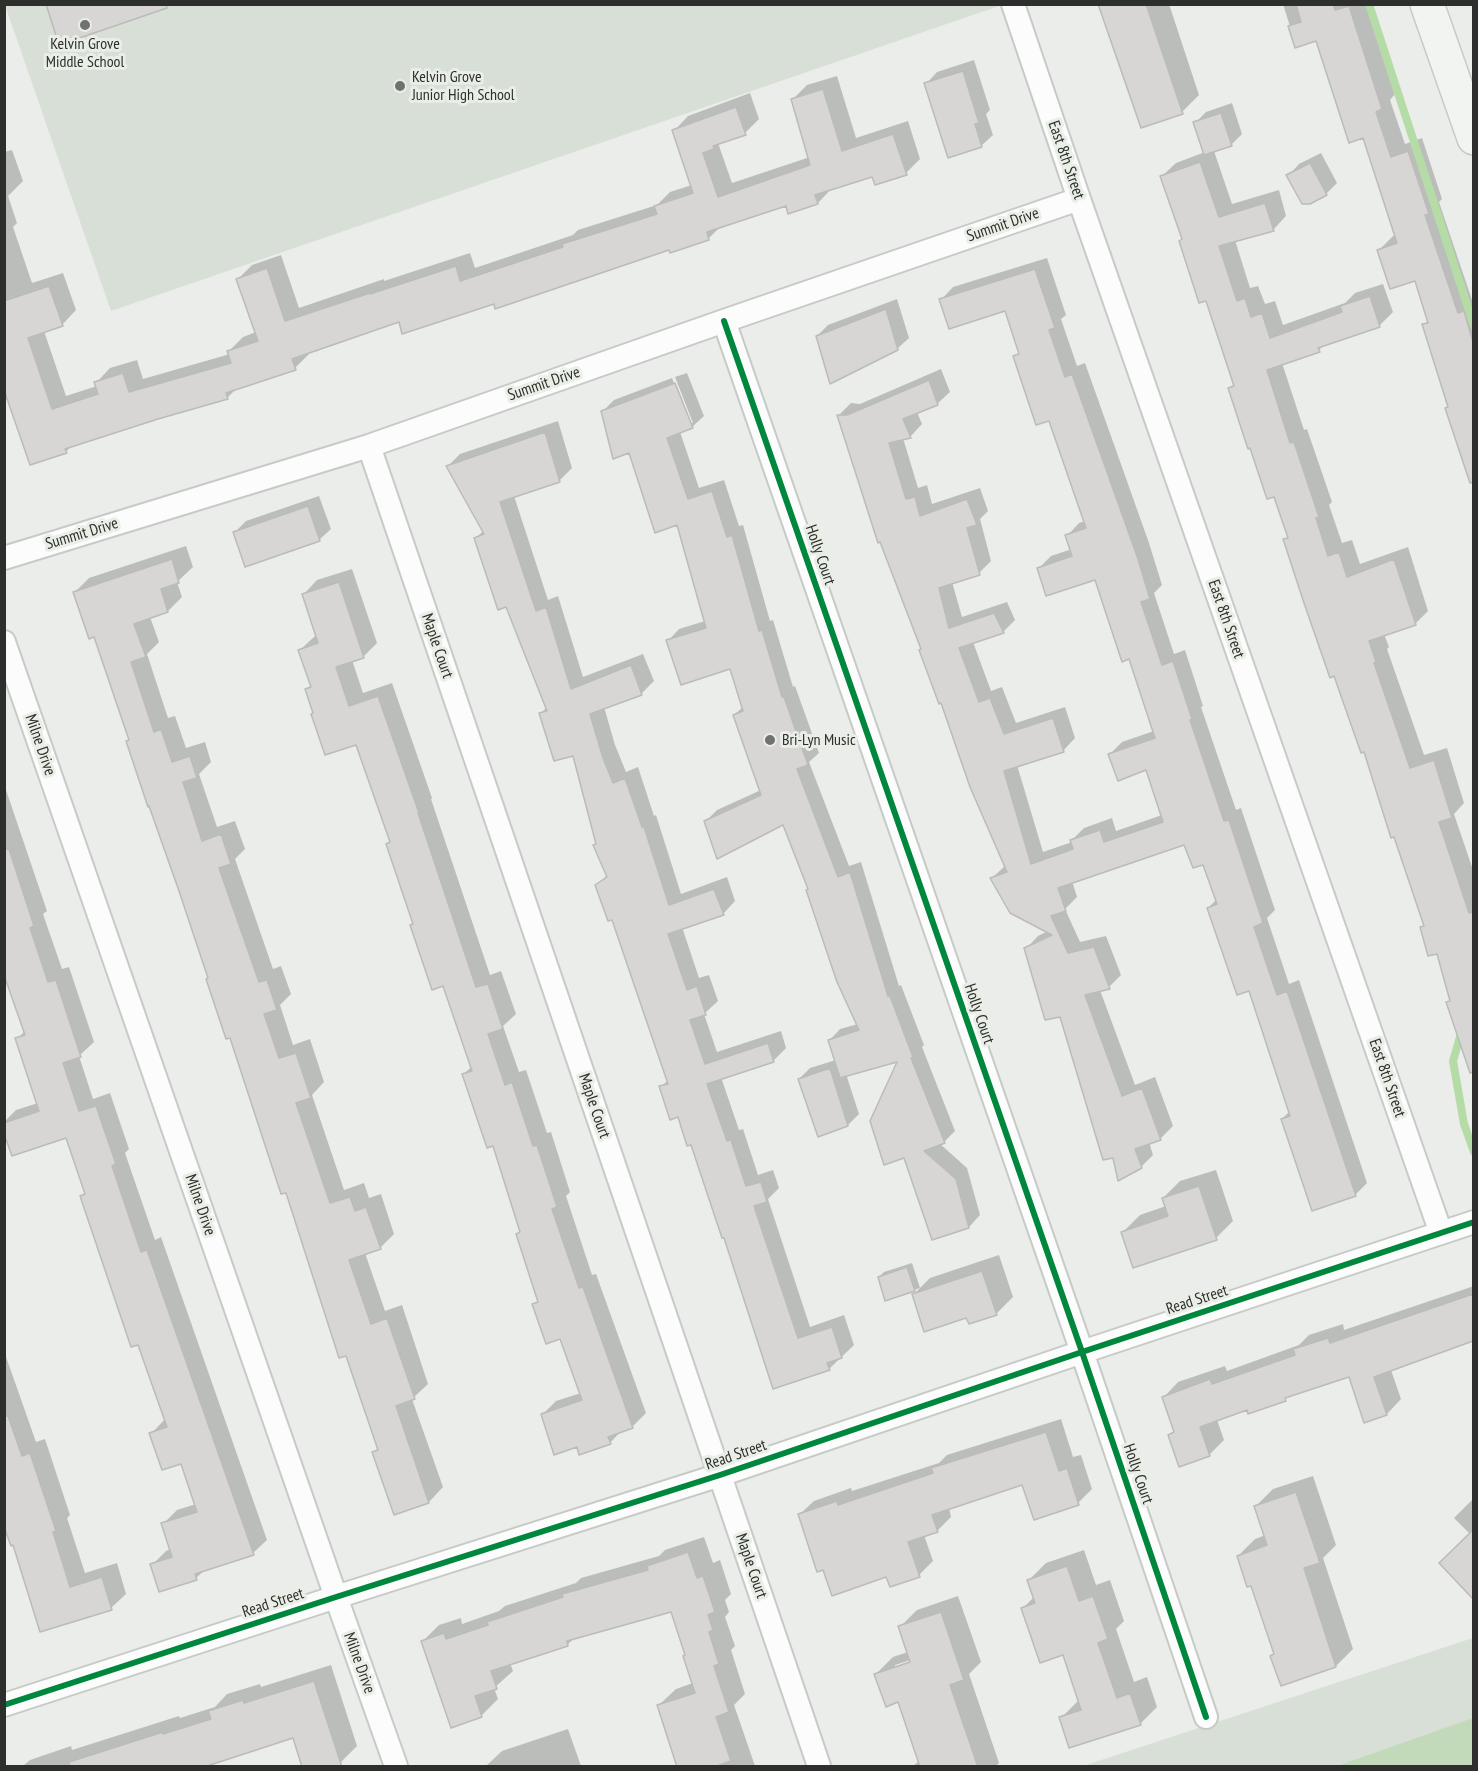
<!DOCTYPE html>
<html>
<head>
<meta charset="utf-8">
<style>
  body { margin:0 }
  #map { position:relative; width:1478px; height:1771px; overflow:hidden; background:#eaede9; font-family:"PT Sans Narrow",sans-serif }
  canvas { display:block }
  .frame { position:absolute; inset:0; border:6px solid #2d2f2c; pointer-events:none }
</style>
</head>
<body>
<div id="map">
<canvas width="1478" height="1771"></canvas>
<div class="frame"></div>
</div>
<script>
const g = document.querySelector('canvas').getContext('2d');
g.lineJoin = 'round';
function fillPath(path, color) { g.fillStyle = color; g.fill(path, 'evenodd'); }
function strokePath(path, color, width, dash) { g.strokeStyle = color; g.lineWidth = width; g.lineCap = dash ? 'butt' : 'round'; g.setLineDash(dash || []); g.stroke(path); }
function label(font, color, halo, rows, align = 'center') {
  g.font = font + ' "PT Sans Narrow",sans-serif'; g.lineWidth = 6; g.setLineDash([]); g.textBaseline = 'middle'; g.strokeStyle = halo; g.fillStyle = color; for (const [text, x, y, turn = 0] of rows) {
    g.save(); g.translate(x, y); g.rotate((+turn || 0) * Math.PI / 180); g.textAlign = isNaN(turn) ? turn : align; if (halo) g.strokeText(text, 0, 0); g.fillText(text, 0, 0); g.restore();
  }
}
fillPath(new Path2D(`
  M5 5H1002L111 311Z
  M1473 1638V1766H1083Z`), '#d8dfd6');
fillPath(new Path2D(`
  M1473 1718V1766H1340V1765Z`), '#c2daba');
fillPath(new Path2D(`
  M1100 4H1169L1199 95 1182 112Z
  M1283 4H1366L1395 94 1390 100 1405 144 1422 138 1442 199 1439 202 1472 300H1474V490L1447 409 1449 406 1424 325 1429 320 1416 279 1379 250 1393 236 1396 235 1364 136 1317 39 1296 46Z
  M974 60 990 110 986 114 993 135 981 146 926 84 937 72Z
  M837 76 856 138 908 121 920 159 906 173 873 175 833 187 818 203 786 204 722 225 708 239 670 248 495 302 400 320 309 351V354L295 368 238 387 227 398 72 445 66 452 4 385V152L12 150 23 181 8 196 17 223 13 227 32 283 63 273 76 310 62 325 44 331 66 396 97 386 96 383 110 368 137 360 143 379 230 354 229 351 243 337 256 332 238 279 252 265 281 255 299 308 384 279V281L470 253 475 268 573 235 578 230 657 205 670 192 692 185 674 131 688 116 750 93 759 119 745 133 718 143 732 183 810 157 793 99 807 85Z
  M1232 103 1242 134 1231 145 1214 151 1232 204 1279 190 1286 216 1273 230 1235 240 1250 288 1258 286 1265 304 1275 301 1283 325 1345 303 1355 293 1383 284 1393 312 1379 326 1325 344 1319 350 1282 363 1304 430 1307 429 1332 502 1329 505 1342 543 1352 540 1360 564 1408 547 1428 611 1415 624 1384 634 1389 647 1387 649 1424 755 1447 748 1464 803 1454 814 1474 873V1077L1447 1003 1451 999 1438 952 1422 927 1425 924 1364 750 1285 540 1289 536 1275 495 1230 388 1235 383 1207 299 1183 238 1162 176 1176 163 1205 152 1195 123 1206 112Z
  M1321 153 1337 183 1326 194 1288 176 1299 164Z
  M1047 258 1066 315 1061 319 1077 366 1085 363 1149 543 1162 585 1154 593 1174 654 1185 650 1203 706 1201 707 1236 810 1241 808 1275 910 1267 918 1289 984 1299 980 1367 1183 1355 1195 1282 1119 1290 1111 1250 989 1208 908 1217 899 1204 863 1185 843 1072 881 1077 897 1065 909 1080 942 1106 936 1121 975 1109 987 1100 990 1135 1085 1155 1077 1173 1126 1161 1138 1149 1142 1153 1155 1141 1167 1114 1156 1061 1016 1026 949 1038 936 1048 931 992 878 1006 865 923 648 839 415 851 403 860 404 941 369 950 392 937 404 917 412 922 424 910 437 903 438 918 488 927 485 932 504 980 488 988 511 980 519 991 561 979 573 952 582 962 617 1007 602 1015 620 1003 632 973 642 991 691 1002 687 1016 723 1065 707 1075 738 1063 751 1017 765 1043 852 1072 842V840L1084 828 1112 818 1116 831 1162 815 1147 769 1110 754 1122 742 1154 731 1130 657 1096 578 1039 568 1051 556 1072 549 1067 536 1079 523 1085 521 1050 419 1015 356 1020 352 1006 309 941 300 953 287Z
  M897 299 909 338 897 349 817 336 828 325Z
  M687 373 704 416 692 427 680 432 699 488 724 480 739 526 743 525 770 621 773 620 793 687 795 686 819 753 809 762 849 866 861 862 899 986 901 985 924 1045 922 1047 955 1131 944 1142 939 1143 967 1168 980 1215 969 1227 933 1239 899 1060 846 1074 859 1114 848 1125 818 1135 799 1079 810 1068 836 1060 829 1041 840 1029 858 1024 784 823 706 821 717 810 761 790 734 715 743 707 731 668 668 641 679 629 705 621 678 523 603 411 614 400 672 378 690 423H693L675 377Z
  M558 421 572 468 560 480 514 496 548 600 558 596 583 677 643 654 654 681 641 694 604 707 615 745 626 772 638 767 654 816 656 815 681 894 727 877 735 901 723 914 682 927 699 978 709 975 718 1001 704 1014 717 1052 781 1031 786 1048 774 1060 721 1077 739 1130 743 1129 758 1175 773 1170 779 1188 768 1199 810 1327 844 1315 854 1345 829 1369 774 1387 724 1236 692 1143 679 1115 661 1087 668 1080 613 918 597 885 607 875 574 754 540 714 547 707 507 605 476 538 483 531 448 466 460 454Z
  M319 496 331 529 319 540 234 533 246 521Z
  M186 546 193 567 177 582 182 597 168 611 150 617 159 642 147 654 168 718 175 716 186 748 205 742 211 762 199 774 217 827 235 821 245 849 235 859 273 969 281 966 291 994 280 1005 293 1045 310 1039 324 1082 312 1095 344 1190 364 1183 369 1198 381 1194 394 1234 380 1248 365 1253 385 1311 402 1305 428 1384 412 1399 443 1487 429 1502 374 1452 379 1447 210 978 128 741 130 739 95 635 75 592 89 578Z
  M352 569 377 643 363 657 352 660 363 693 392 683 432 798 431 799 490 975 501 971 516 1014 503 1026 519 1072 526 1070 547 1133 551 1132 570 1192 566 1196 592 1275 596 1274 646 1413 632 1427 622 1430 610 1443 578 1445 542 1415 556 1401 581 1393 561 1337 534 1305 539 1299 517 1234 521 1231 494 1144 464 1074 472 1066 444 984 411 925 414 923 388 844 391 841 357 743 307 690 311 685 300 650 314 637 317 635 304 594 317 580Z
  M4 784 47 911 43 914 62 969 69 967 94 1042 79 1056 93 1099 110 1093 129 1149 125 1153 155 1240 161 1237 267 1540 253 1553 206 1569 196 1578 152 1565 166 1551 171 1549 163 1524 177 1510 196 1504 182 1462 151 1434 165 1419 139 1343 81 1197 86 1192 67 1136 4 1130V1122L16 1110 38 1103 17 1039 25 1031 4 970Z
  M1216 1170 1233 1221 1216 1238 1123 1232 1140 1215 1166 1206 1163 1198 1180 1181Z
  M999 1255 1013 1297 996 1314 967 1316 913 1295 920 1288 886 1299 879 1277 884 1272 912 1263 920 1288 930 1278Z
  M1474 1286V1340L1391 1370 1401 1399 1387 1414 1350 1375 1289 1395 1285 1399 1248 1408 1217 1420 1224 1440 1209 1455 1169 1435 1175 1430 1164 1397 1178 1382 1225 1366 1227 1371 1299 1345 1309 1335 1343 1324 1344 1330Z
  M4 1351 36 1442 45 1439 70 1515 67 1518 85 1573 117 1563 126 1594 111 1608 41 1630 14 1543 4 1522Z
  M1061 1419 1073 1457 1081 1455 1092 1489 1078 1503 1023 1483 949 1508 951 1517 937 1531 924 1535 933 1561 919 1575H887L824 1568 799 1515 814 1501 851 1488 852 1491 939 1463 947 1455Z
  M1313 1476 1336 1545 1323 1558 1353 1649 1336 1666 1275 1653 1252 1584 1238 1556 1255 1539 1266 1535 1256 1506 1273 1489Z
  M1474 1498V1588L1469 1592 1470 1534 1454 1518Z
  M704 1537 713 1563 720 1560 731 1594 725 1600 729 1612 725 1617 735 1646 731 1650 745 1694 734 1705 755 1766H679L659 1705 676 1689 693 1683 687 1654 672 1610 576 1637 568 1644 510 1663 513 1671 494 1688 498 1699 481 1716 423 1641 439 1625 461 1618 462 1624 499 1611 505 1606 576 1583 581 1578 659 1556 665 1550Z
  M1084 1550 1096 1585 1110 1580 1124 1621 1116 1629 1134 1682 1147 1677 1157 1707 1140 1724 1061 1718 1079 1700 1064 1653 1023 1608 1034 1597 1029 1580 1046 1563Z
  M958 1596 981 1662 969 1674 999 1763 996 1766H913L919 1761 899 1701 876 1674 893 1657 908 1652 900 1627 917 1610ZM917 1658 918 1661 895 1669V1665Z
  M331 1665 357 1746 340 1763 294 1736 200 1766H23L30 1760 71 1746 72 1750 179 1716 180 1718 215 1707 227 1694 260 1684 261 1687Z
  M568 1729 581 1766H486L502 1751Z`), '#0003');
strokePath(new Path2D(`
  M1369 4 1474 326
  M1462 1030 1453 1061 1464 1124 1474 1152`), '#b5dca6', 8);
const building = new Path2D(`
  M46 4H166L167 8 59 45Z
  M1098 4H1146L1183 114 1141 128Z
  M1296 4H1333L1335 10 1349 6 1382 109 1376 112 1391 157 1408 151 1429 214 1425 215 1458 313 1464 311 1473 342V482L1470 483 1445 408 1448 407 1422 324 1428 323 1415 281 1390 289 1377 250 1397 243 1363 138 1349 143 1316 41 1295 48 1288 26 1301 22Z
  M963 71 979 123 975 124 982 147 948 158 924 83Z
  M823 89 842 151 893 134 907 175 875 185 872 177 815 195 818 204 788 214 786 206 707 232 709 240 670 253 669 250 495 309 494 304 402 334 399 322 292 359 296 370 226 393 228 399 158 419 65 449 67 453 30 465 4 390V301L49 286 63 326 28 338 52 409 98 394 94 382 123 373 129 392 231 363 227 351 258 341 236 279 267 268 285 321 370 293V294L456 266 460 281 563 247 562 244 657 214 654 206 693 193 672 130 736 107 746 135 713 146 714 149 703 153 718 197 810 165 791 99Z
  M1221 113 1232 146 1204 155 1193 122Z
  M1200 162 1219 217 1265 203 1274 231 1219 246 1237 301 1245 298 1251 317 1262 313 1270 338 1342 312 1340 306 1370 296 1380 327 1318 348 1320 352 1267 370 1290 443 1294 442 1319 517 1316 518 1328 556 1339 552 1347 577 1394 559 1416 625 1369 641 1376 662 1374 663 1410 768 1434 760 1452 818 1439 822 1469 913 1473 912V1072L1470 1073 1446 1002 1450 1001 1437 954 1428 956 1420 927 1424 926 1394 837 1391 838 1364 752 1361 753 1334 676 1330 678 1304 603 1283 539 1288 538 1274 497 1267 499 1250 448 1248 449 1228 388 1234 386 1206 301 1199 303 1179 241 1182 239 1160 176Z
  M1310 163 1327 195 1310 204H1302L1286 175Z
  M1035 269 1055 328 1049 330 1065 377 1072 374 1137 556 1150 599 1141 602 1162 665 1173 661 1192 719 1190 720 1224 821 1229 820 1263 923 1254 927 1277 995 1287 991 1356 1196 1312 1211 1281 1119 1290 1116 1249 991 1237 995 1207 908 1217 904 1203 865 1193 868 1184 845 1058 888 1066 911 1051 916 1068 953 1094 947 1110 989 1085 995 1122 1096 1142 1088 1161 1140 1135 1149 1142 1168 1118 1181 1113 1158 1103 1160 1060 1017 1045 1020 1024 948 1052 935 1010 913 990 878 1007 872 970 787 941 703 939 704 919 650 921 649 880 542 878 543 837 415H847L929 380 938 405 903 419 911 438 889 443 906 499 915 497 920 516 967 499 977 525 967 528 980 575 939 588 949 628 994 613 1004 633 959 648 979 702 990 698 1004 734 1053 718 1064 752 1004 771 1031 864 1073 849 1070 840 1100 830 1104 842 1163 822 1146 770 1118 781 1108 754 1155 738 1129 659 1122 662 1095 580 1046 596 1037 568 1072 556 1065 535 1086 528 1049 421 1036 425 1013 356 1019 354 1005 311 949 329 939 299Z
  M886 309 898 350 830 384 816 336Z
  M675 383 693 428 667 438 688 499 712 491 727 537 732 535 759 631 762 630 782 697H784L808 765 797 769 838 877 850 872 888 996H890L913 1057 911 1058 945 1143 924 1151 956 1179 969 1228 932 1240 904 1158 884 1165 870 1121 897 1062 840 1078 828 1040 859 1030 837 982 806 890 808 889 783 825 717 859 704 821 761 795 733 715 743 711 730 669 681 685 666 640 706 628 677 525 655 533 629 453 613 459 601 411Z
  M545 432 560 482 500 502 536 611 546 607 571 689 631 665 642 695 590 714 603 758 613 783 625 778 642 827H644L669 905 714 889 724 915 668 934 687 990 697 986 706 1015 690 1020 705 1064 768 1043 774 1062 707 1084 727 1141 731 1140 746 1186 761 1182 767 1202 754 1206 798 1338 832 1327 842 1358 827 1363 830 1370 773 1389 724 1238H722L691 1145 687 1146 678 1117 670 1120 659 1086 668 1084 612 920 608 921 595 885 607 877 593 845 596 844 573 756 554 761 539 713 547 711 506 607 498 610 474 538 484 534 446 466Z
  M308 506 320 541 245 567 233 532Z
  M172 559 179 583 161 589 168 612 134 624 146 657 131 662 154 732 161 729 172 762 190 756 197 778 183 782 202 841 221 834 231 864 219 868 259 982 267 980 277 1010 264 1014 279 1058 296 1053 311 1098 296 1103 330 1203 350 1197 355 1211 366 1207 381 1249 349 1260 371 1324 387 1318 415 1399 396 1406 429 1503 394 1515 372 1452 378 1450 346 1356 339 1358 286 1193 281 1194 230 1038 226 1039 206 979 208 978 179 891 149 806 148 807 126 741 129 740 94 637 89 639 73 592Z
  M339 582 364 658 336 667 349 706 378 696 419 813H418L476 987 488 984 503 1029 488 1034 505 1085 512 1082 533 1146 537 1145 557 1207 552 1209 579 1288 583 1287 633 1428 608 1437 611 1444 579 1455 577 1447 554 1455 541 1414 582 1400 560 1339 546 1344 532 1304 538 1302 516 1234 520 1232 493 1146 487 1148 462 1074 472 1071 443 986 432 990 410 925 413 924 386 844 390 842 356 745 325 755 311 714 313 713 305 689 311 687 298 650 318 643 302 594Z
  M9 849 34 926 30 928 48 982 56 980 81 1057 63 1063 79 1111 96 1106 116 1164 112 1166 141 1252 147 1250 254 1555 195 1574 197 1580 159 1592 150 1564 172 1557 161 1523 197 1512 181 1464 162 1470 149 1433 167 1427 138 1345 131 1347 80 1196 85 1194 66 1138 12 1156 4 1134V1123L39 1111 15 1038 25 1035 4 975V850Z
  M830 1068 848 1126 818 1137 798 1079Z
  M1199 1186 1217 1240 1133 1268 1121 1232 1168 1216 1162 1198Z
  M907 1267 915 1291 885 1301 878 1277Z
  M982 1271 997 1315 969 1324 966 1318 924 1332 912 1294Z
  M1473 1294V1341L1374 1377 1387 1415 1364 1423 1349 1377 1285 1398 1286 1401 1248 1414 1247 1410 1200 1427 1210 1456 1179 1467 1168 1435 1174 1432 1162 1397 1210 1379 1212 1384 1295 1355 1293 1349 1328 1338 1330 1343Z
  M4 1416H8L22 1456 30 1453 56 1531 53 1532 70 1587 102 1577 112 1610 40 1632 13 1545 11 1546 4 1527Z
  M1046 1432 1059 1471 1067 1468 1079 1505 1034 1520 1022 1485 932 1515 938 1532 908 1542 920 1577 890 1587 886 1577 832 1596 823 1570 817 1572 798 1514 837 1501 838 1505 933 1473 931 1468Z
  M1296 1492 1320 1563 1304 1568 1336 1667 1281 1686 1270 1656 1274 1654 1251 1586 1247 1587 1237 1556 1267 1545 1254 1506Z
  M1473 1530V1599L1439 1563Z
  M688 1552 697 1578 703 1576 715 1612 708 1615 713 1630 709 1632 719 1664 714 1666 729 1712 716 1717 731 1761 714 1767H677L657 1705 695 1693 683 1656 685 1655 671 1612 567 1641 568 1646 491 1671 497 1689 475 1696 482 1717 451 1728 421 1641 444 1633 446 1639 488 1625 487 1622 563 1597 562 1594 648 1570 647 1566Z
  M1067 1566 1079 1601 1093 1596 1108 1639 1098 1643 1117 1698 1130 1693 1141 1725 1069 1748 1059 1717 1081 1710 1063 1655 1040 1663 1021 1608 1035 1603 1027 1580Z
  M941 1612 964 1680 950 1685 978 1767H920L898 1702 886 1707 874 1674 910 1662 898 1626Z
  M314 1681 342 1767H302L293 1738 204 1767H70L69 1762 163 1732V1734L211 1719 208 1711 243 1700 244 1703Z`);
fillPath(building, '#d7d6d5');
strokePath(building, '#bbbbba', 1.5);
const street = new Path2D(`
  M1013 4 1079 199 1441 1233
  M724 321 1082 1352 1206 1717
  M369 446 819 1766
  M4 558 369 446 724 321 1079 199
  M4 642 336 1597 396 1766
  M4 1705 336 1597 720 1475 1082 1352 1474 1222`);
const secondary = new Path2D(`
  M1427 4 1474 138`);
strokePath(street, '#c8cac8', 26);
strokePath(secondary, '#c8cac8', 36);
strokePath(street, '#fcfcfc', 22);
strokePath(secondary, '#f1f4f0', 33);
strokePath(new Path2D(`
  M724 321 1082 1352 1206 1717
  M4 1705 336 1597 720 1475 1082 1352 1474 1222`), '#00873e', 6);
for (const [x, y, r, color] of [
  [85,25,6,"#6f726e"],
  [400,86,6,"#6f726e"],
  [770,740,6,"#6f726e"]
]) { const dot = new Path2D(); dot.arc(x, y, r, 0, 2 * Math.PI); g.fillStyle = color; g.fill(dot); strokePath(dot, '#e9efe7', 2); }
label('16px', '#2d2f2c', '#e9efe7', [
  ["Kelvin Grove",85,44,"center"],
  ["Middle School",85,62,"center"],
  ["Kelvin Grove",412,77],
  ["Junior High School",412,95],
  ["Bri-Lyn Music",782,740]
], 'left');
label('16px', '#2d2f2c', '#e9efe7', [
  ["East 8th Street",1066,160,71],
  ["Summit Drive",1003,225,-19],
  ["Summit Drive",544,384,-19],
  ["Summit Drive",82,534,-17],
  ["Holly Court",820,555,71],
  ["East 8th Street",1226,619,71],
  ["Maple Court",437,646,71],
  ["Milne Drive",40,745,71],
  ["Holly Court",979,1014,71],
  ["East 8th Street",1387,1078,71],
  ["Maple Court",594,1106,71],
  ["Milne Drive",200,1205,71],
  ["Read Street",1197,1300,-18],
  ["Read Street",736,1455,-19],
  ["Holly Court",1138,1474,71],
  ["Maple Court",751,1566,71],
  ["Read Street",273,1603,-18],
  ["Milne Drive",359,1663,70]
]);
</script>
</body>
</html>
